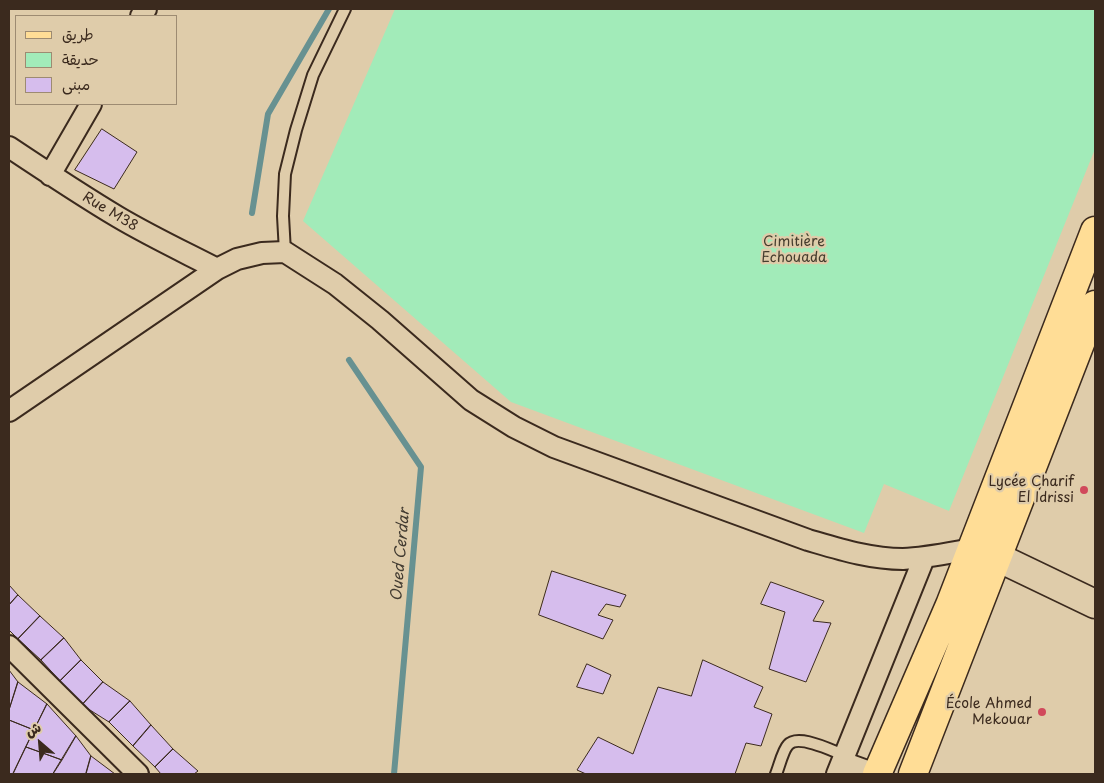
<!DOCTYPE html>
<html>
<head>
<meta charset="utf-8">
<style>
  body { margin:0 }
  #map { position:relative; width:1104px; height:783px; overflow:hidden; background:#dfccaa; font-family:"Playpen Sans","Playpen Sans Arabic",sans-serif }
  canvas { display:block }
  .frame { position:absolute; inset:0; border:10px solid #3b2a1e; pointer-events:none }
  .legend { position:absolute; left:15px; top:15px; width:162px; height:90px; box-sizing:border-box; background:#dfccaa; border:1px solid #9d8b72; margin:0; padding:6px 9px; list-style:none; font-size:15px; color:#3b2a1e }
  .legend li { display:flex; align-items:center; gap:10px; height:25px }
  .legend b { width:25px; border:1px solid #9d8b72 }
  .north { position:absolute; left:15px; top:718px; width:50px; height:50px; -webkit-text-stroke:4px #dfccaa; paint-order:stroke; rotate:333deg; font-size:14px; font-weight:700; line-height:20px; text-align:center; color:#3b2a1e }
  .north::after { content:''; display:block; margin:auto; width:18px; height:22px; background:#3b2a1e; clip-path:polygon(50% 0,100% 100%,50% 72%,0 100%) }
</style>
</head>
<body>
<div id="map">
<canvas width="1104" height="783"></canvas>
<div class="frame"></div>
<ul class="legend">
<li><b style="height:6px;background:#ffdd96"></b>طريق</li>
<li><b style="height:14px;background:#a2ebb9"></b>حديقة</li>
<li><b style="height:14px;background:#d6bded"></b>مبنى</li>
</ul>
<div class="north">ش</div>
</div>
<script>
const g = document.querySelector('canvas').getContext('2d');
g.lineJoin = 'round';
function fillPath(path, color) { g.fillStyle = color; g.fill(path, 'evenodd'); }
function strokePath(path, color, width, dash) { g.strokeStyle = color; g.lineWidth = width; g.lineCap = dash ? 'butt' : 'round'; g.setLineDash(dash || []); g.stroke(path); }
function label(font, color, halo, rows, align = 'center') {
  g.font = font + ' "Playpen Sans",sans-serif'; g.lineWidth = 4.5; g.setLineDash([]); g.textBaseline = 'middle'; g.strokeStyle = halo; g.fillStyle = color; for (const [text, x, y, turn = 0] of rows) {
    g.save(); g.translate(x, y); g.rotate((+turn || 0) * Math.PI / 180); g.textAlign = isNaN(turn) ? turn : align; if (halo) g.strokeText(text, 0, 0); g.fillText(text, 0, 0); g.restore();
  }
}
fillPath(new Path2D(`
  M395 9H1095V149L949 511 884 484 864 533 511 402 303 221Z`), '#a2ebb9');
strokePath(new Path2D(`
  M252 213 268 114 329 9
  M349 360 421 467 394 774`), '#679191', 6);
const building = new Path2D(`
  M102 129 137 152 114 189 75 170Z
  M552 571 626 595 620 607 606 604 598 615 613 620 603 639 539 615Z
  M771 582 824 601 813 621 831 623 806 682 769 669 785 612 761 604Z
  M9 585 18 595 9 605Z
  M18 595 40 616 18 639 9 630V605Z
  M40 616 64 638 41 660 18 639Z
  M64 638 81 660 60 681 41 660Z
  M81 660 103 682 82 705 60 681Z
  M703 660 763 687 754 707 772 714 761 746 746 743 735 774H586L577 770 598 737 633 754 658 687 691 696Z
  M587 664 611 675 603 694 577 687Z
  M9 670 18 682 9 710Z
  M18 682 47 704 34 730 9 720V710Z
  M103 682 130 701 109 722 82 705Z
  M130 701 151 725 133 746 109 722Z
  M47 704 76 736 62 760 26 747Z
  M9 720 34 730 13 774H9Z
  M151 725 173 749 155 767 133 746Z
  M76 736 91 756 86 774H53Z
  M26 747 62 760 53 774H13Z
  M173 749 198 771 194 774H161L155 767Z
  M91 756 115 774H86Z`);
fillPath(building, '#d6bded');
strokePath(building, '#3b2a1e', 1);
const lane = new Path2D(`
  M285 252 283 216 285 174 296 130 313 75 345 9
  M776 774C779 767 783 750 788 745 798 733 832 751 844 755`);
const street = new Path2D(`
  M141 16 146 9
  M9 147C45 171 81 195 118 217 150 236 184 252 217 269
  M50 175 91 104
  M9 411 217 269 237 259 262 253 285 252 335 284 380 320 471 400 514 427 554 447 808 540C839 549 870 559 903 559 926 558 949 553 972 549
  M9 646 138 774
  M842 762 875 774
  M837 774 924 558`);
const secondary = new Path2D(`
  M976 551 997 557 1095 604`);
const primary = new Path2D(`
  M877 774 950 605 1095 231
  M913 774 1095 305`);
strokePath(lane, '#3b2a1e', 14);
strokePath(street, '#3b2a1e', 24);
strokePath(secondary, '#3b2a1e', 31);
strokePath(primary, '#3b2a1e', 31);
strokePath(lane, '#dfccaa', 10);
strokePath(street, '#dfccaa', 20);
strokePath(secondary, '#dfccaa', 28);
strokePath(primary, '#ffdd96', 28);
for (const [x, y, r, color] of [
  [1084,490,5,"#d1495b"],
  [1042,712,5,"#d1495b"]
]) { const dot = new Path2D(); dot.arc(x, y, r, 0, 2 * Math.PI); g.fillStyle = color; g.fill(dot); strokePath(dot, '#dfccaa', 2); }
label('14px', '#3b2a1e', '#dfccaa', [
  ["Rue M38",110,212,31]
]);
label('14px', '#453d2e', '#dfccaa', [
  ["Cimitière",794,242],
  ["Echouada",794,258]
]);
label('14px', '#3b2a1e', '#dfccaa', [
  ["Lycée Charif",1074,482],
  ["El Idrissi",1074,498],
  ["École Ahmed",1032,704],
  ["Mekouar",1032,720]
], 'right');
label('italic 15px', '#423b31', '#dfccaa', [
  ["Oued Cerdar",401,555,-85]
]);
</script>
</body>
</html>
